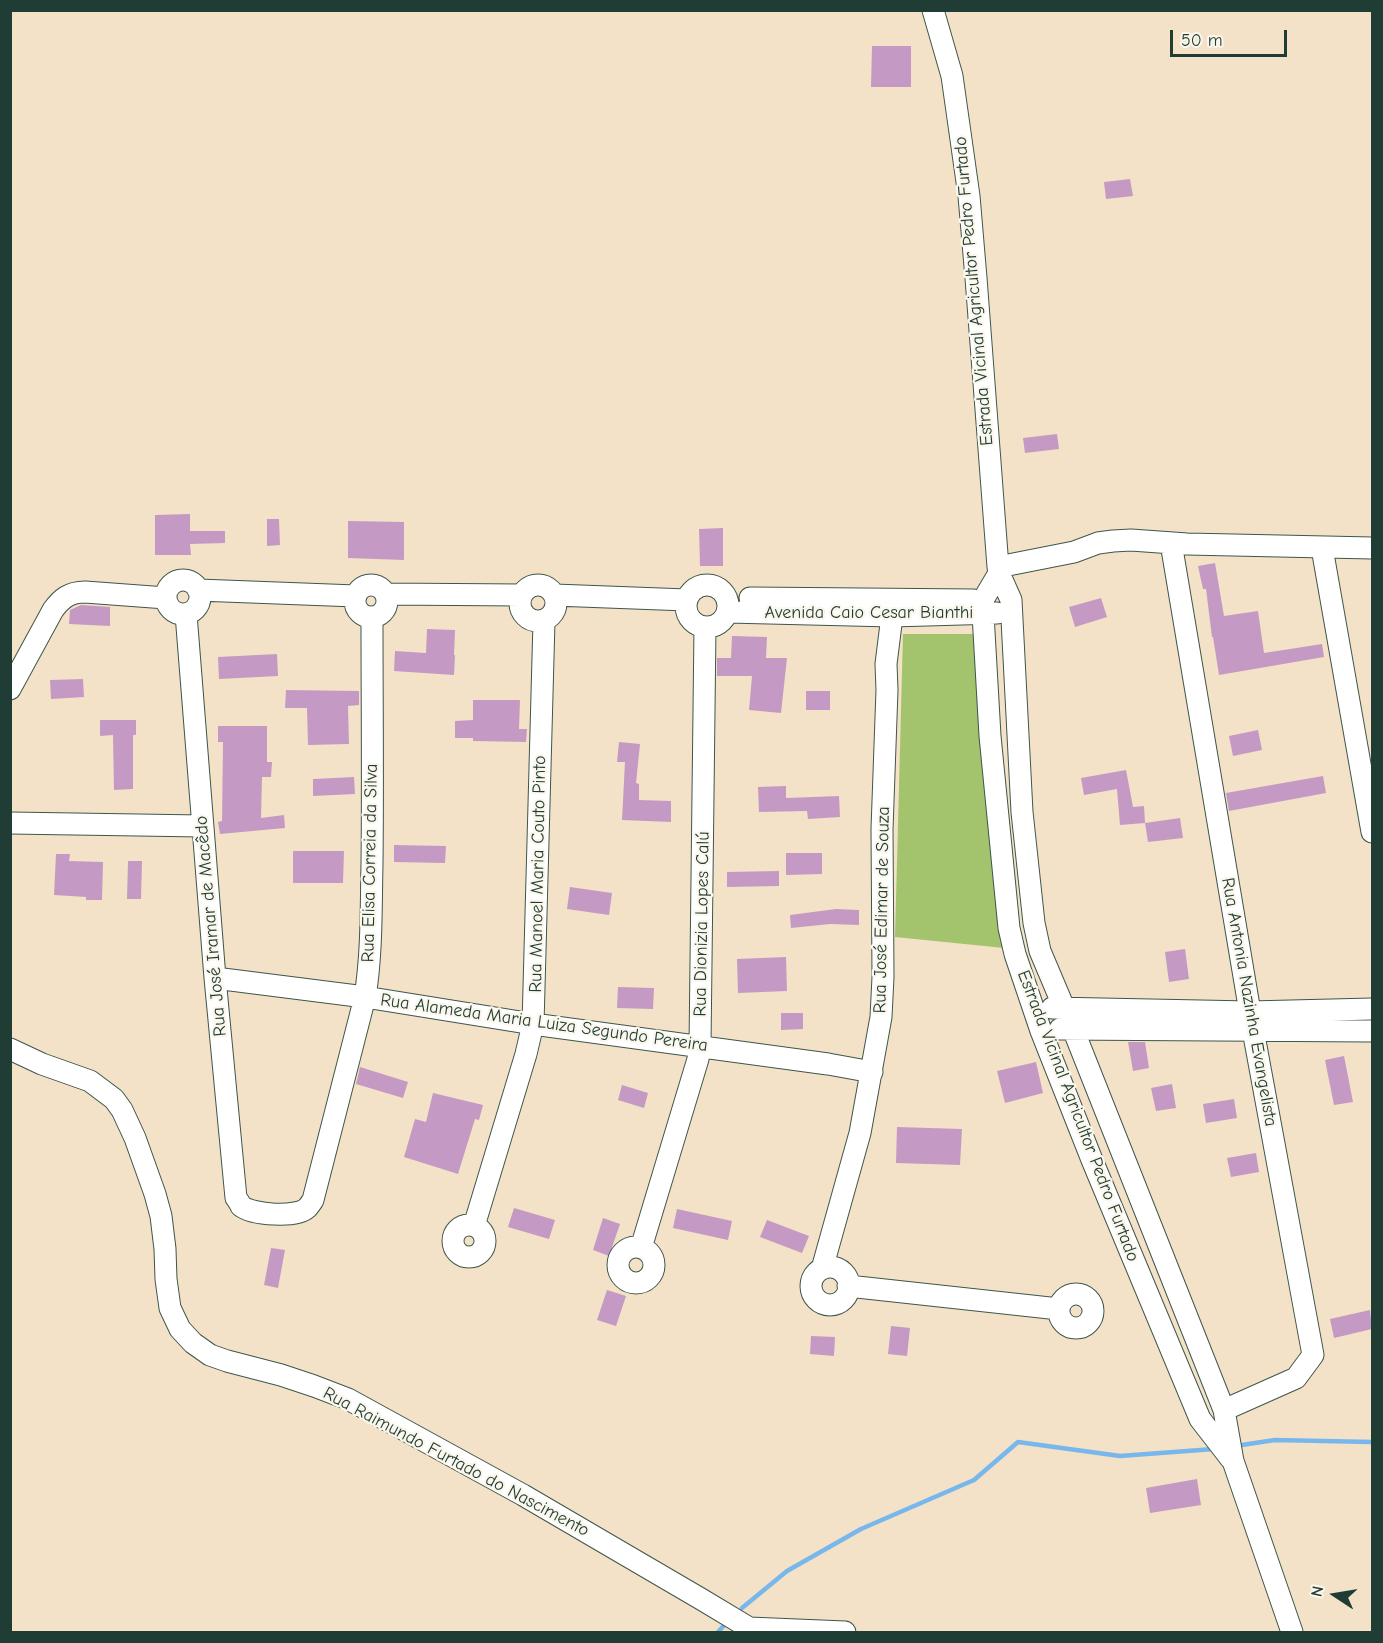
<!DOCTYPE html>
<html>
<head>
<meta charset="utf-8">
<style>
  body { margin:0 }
  #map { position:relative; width:1383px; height:1643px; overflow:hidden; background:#f3e2c7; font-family:"Comic Neue",sans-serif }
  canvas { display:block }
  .frame { position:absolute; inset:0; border:12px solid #1f3d34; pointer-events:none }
  .north { position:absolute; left:1305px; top:1565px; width:60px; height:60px; -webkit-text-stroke:4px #fbf7ec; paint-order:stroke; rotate:282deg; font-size:16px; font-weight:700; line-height:24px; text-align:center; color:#1f3d34 }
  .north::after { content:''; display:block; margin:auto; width:21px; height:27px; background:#1f3d34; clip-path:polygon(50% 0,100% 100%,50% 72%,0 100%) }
  .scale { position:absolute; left:1170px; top:30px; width:117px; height:27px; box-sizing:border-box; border:3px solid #1f3d34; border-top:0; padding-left:8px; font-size:18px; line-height:21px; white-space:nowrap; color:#1f3d34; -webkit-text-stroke:4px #fbf7ec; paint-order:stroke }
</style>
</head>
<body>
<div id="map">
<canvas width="1383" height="1643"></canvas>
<div class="frame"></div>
<div class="north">N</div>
<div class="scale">50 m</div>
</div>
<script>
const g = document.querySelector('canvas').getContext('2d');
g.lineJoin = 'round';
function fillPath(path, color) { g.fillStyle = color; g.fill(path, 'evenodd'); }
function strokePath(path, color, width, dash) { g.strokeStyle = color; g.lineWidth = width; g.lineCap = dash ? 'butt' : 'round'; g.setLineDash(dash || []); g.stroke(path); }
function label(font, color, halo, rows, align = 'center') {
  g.font = font + ' "Comic Neue",sans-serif'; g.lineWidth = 4.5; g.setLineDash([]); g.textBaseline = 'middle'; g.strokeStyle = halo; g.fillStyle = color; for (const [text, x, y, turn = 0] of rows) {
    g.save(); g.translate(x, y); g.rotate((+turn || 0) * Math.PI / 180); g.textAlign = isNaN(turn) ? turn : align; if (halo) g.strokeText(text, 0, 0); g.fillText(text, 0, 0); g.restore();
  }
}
fillPath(new Path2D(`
  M903 634H984L1014 949 895 937Z`), '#a3c46d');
strokePath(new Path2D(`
  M1235 1446 1275 1440 1372 1442
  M742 1608 787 1571 861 1529 974 1480 1018 1442 1120 1456 1214 1449
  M718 1632 728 1621`), '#78b7ec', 4.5);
fillPath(new Path2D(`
  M872 46H911V87H871Z
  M1130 179 1133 196 1106 199 1104 182Z
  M1057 434 1059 449 1025 453 1023 438Z
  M190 514V531H225V543L190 544 191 555H155V515Z
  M267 519H279L280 545 267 546Z
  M348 521 404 522V560L348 558Z
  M723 528V566H700L699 529Z
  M1215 563 1224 616 1258 611 1264 653 1322 644 1324 657 1219 675 1213 637H1212L1206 589H1203L1198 566Z
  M1101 598 1107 617 1075 627 1069 607Z
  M81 605 110 607V626L69 624 70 610Z
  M427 629 455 630 454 655H455L454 675 394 671 395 651 426 653Z
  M732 636 767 637 766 658H787L781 713 749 710 752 676H717V658H731Z
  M277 654 278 676 219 679 218 657Z
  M83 679 84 697 51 699 50 680Z
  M286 690 359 691V705L348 706 349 744 308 745 307 708H285Z
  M806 691H830V710H806Z
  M473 700H520L519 729H527L526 742 473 741V738H455V721L473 720Z
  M100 720H136V735H133V789L114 790 113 735 100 736Z
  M218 726H267V762H272L271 777H262L261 818 284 815 285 828 220 834 218 822 222 821 223 742H218Z
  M1258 730 1262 750 1233 756 1229 736Z
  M619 742 640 744 636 783 639 784V800L671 801V822L622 820 625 762H617Z
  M1126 770 1133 807 1144 806 1145 823 1120 825 1117 789 1084 795 1081 778Z
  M1323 776 1326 793 1229 811 1226 793Z
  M354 777 355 794 313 796V779Z
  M786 786V798L839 796 840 817 808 819 807 811 759 812 758 787Z
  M1180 818 1183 838 1148 842 1145 823Z
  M394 845 446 846 445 863 394 862Z
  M293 851H344L343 883H293Z
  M786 853H822V874L786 875Z
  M56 854H70L69 861 103 862 102 900H86V897L54 895Z
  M128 861H142L141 899H127Z
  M779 871V886L727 887V872Z
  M570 887 612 893 609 915 567 909Z
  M836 909 859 910V925L830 924 791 928 790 915Z
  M1185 949 1189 979 1169 982 1165 952Z
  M786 957 787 991 738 993 737 959Z
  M618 987 654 988 653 1009 617 1008Z
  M781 1013H803V1029L781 1030Z
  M1128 1042H1145L1149 1068 1133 1071Z
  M1344 1056 1353 1102 1334 1105 1325 1060Z
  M1036 1062 1043 1093 1005 1103 997 1071Z
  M360 1067 408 1082 403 1098 356 1084Z
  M1172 1084 1176 1108 1156 1111 1151 1088Z
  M622 1085 648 1093 644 1108 618 1100Z
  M433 1093 483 1105 479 1120 475 1119 458 1174 404 1157 415 1119 426 1122Z
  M1234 1099 1237 1118 1206 1123 1203 1104Z
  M897 1127 962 1129 960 1165 896 1163Z
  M1256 1153 1259 1172 1231 1177 1227 1158Z
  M514 1208 555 1220 549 1239 508 1227Z
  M677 1209 732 1221 728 1240 673 1228Z
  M603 1218 620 1224 609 1256 593 1250Z
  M767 1220 809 1236 802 1253 760 1237Z
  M271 1248 285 1250 278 1288 264 1285Z
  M607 1290 626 1296 616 1326 597 1320Z
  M1370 1310 1372 1329 1334 1338 1330 1319Z
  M891 1326 910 1328 907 1356 888 1354Z
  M811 1336 835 1337 834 1356 810 1354Z
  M1197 1479 1201 1505 1150 1513 1146 1488Z`), '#c49ac4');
const minor = new Path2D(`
  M933 10 952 76 969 196 976 278 998 567 999 573 1011 600 1022 812 1034 923 1040 951 1073 1029 1224 1410 1233 1461 1292 1632
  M1171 543 1253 1030 1313 1355 1296 1378 1224 1410
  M1322 548 1372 832
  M998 567 1074 552 1098 543 1113 541 1131 540 1187 544 1372 548
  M999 573 983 600V614L990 736 1009 928 1015 954 1041 1031 1092 1160 1200 1419 1231 1459
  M166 597a17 17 0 1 1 34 0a17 17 0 1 1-34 0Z
  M520 603a18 18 0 1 1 36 0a18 18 0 1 1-36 0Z
  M355 601a16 16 0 1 1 32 0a16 16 0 1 1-32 0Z
  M686 606a21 21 0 1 1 42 0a21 21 0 1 1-42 0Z
  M198 590 356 596
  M386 594 522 595
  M554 595 687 600
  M750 598 974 600
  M728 612 892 616 997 613
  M186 614 215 978 236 1198C237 1199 241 1205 241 1206 253 1215 296 1218 307 1208 309 1206 311 1203 313 1200L365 997C372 953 371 908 372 864 373 782 372 699 372 617
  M10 689 53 610C61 599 69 592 85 592L166 598
  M10 823 202 826
  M215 978 365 997 533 1024 828 1064 872 1072
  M1052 1008 1250 1012 1372 1009
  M1060 1029 1372 1031
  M10 1049 42 1064 90 1081 114 1099 122 1110 135 1138 155 1194 161 1216 165 1249 166 1279 170 1308 180 1329 193 1343 210 1355 227 1361 281 1375 314 1386 348 1399 523 1495 701 1599 756 1632
  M453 1241a16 16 0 1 1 32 0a16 16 0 1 1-32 0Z
  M474 1226 526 1054 533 1024 544 621
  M618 1265a18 18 0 1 1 36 0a18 18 0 1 1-36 0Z
  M641 1248 698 1059 700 1046 705 627
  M811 1286a19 19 0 1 1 38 0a19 19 0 1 1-38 0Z
  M822 1269 860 1133 881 1017 883 977 882 829 887 690 886 664 892 616
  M848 1286 1059 1309
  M1059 1311a17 17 0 1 1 34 0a17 17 0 1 1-34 0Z
  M749 1628 845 1632`);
strokePath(minor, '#3f564a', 23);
strokePath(minor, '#fff', 21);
label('18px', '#1f3d34', '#fbf7ec', [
  ["Estrada Vicinal Agricultor Pedro Furtado",974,291,-95],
  ["Avenida Caio Cesar Bianthi",869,613],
  ["Rua Elisa Correia da Silva",370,863,-89],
  ["Rua Manoel Maria Couto Pinto",538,874,-89],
  ["Rua José Edimar de Souza",882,910,-89],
  ["Rua Dionizia Lopes Calú",702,924,-89],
  ["Rua José Iramar de Macêdo",211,926,-95],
  ["Rua Antonia Nazinha Evangelista",1249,1002,80],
  ["Rua Alameda Maria Luiza Segundo Pereira",544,1023,8],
  ["Estrada Vicinal Agricultor Pedro Furtado",1078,1116,69],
  ["Rua Raimundo Furtado do Nascimento",456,1462,28]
]);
</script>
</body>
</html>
